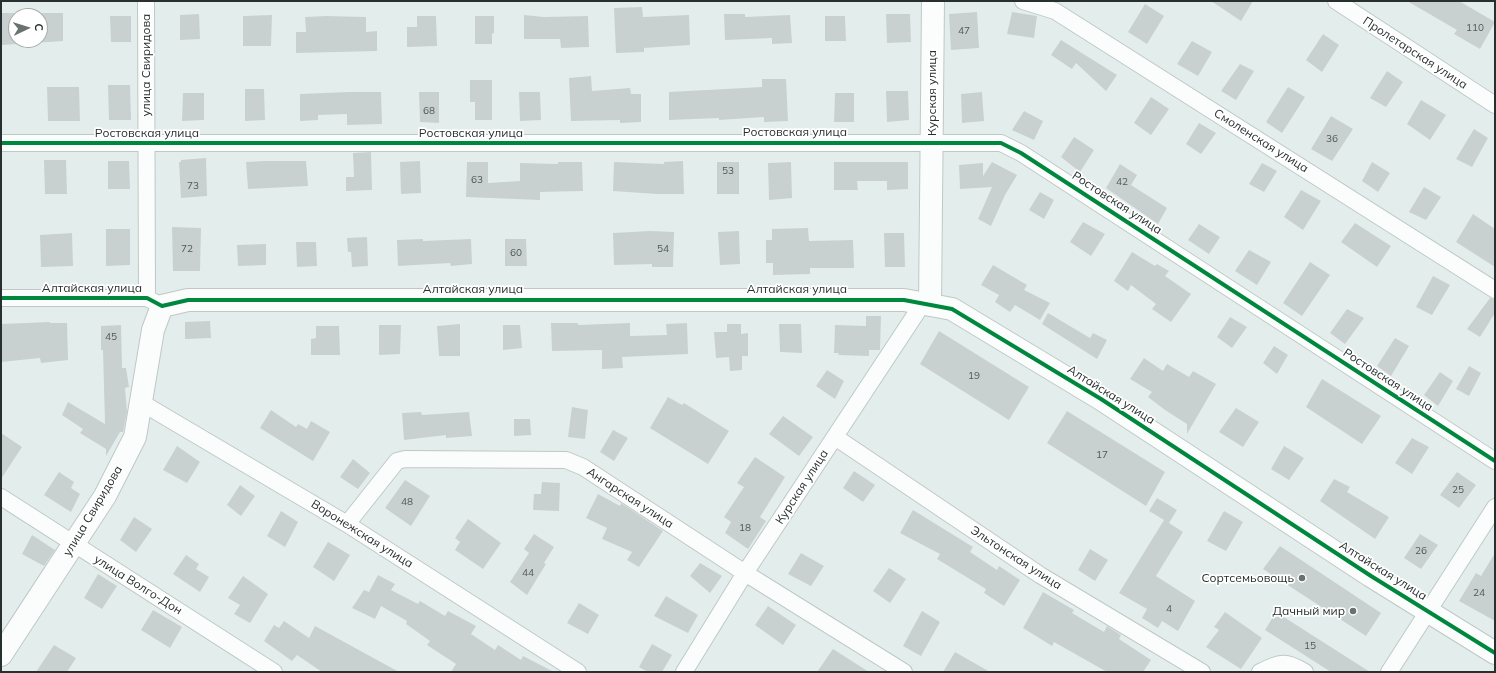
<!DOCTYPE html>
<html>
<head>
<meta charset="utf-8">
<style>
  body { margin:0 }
  #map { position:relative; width:1496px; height:673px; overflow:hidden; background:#e3eeec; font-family:Mulish,sans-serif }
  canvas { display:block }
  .frame { position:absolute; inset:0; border:2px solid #27302e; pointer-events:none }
  .north { position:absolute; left:8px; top:8px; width:40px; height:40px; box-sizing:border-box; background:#fff; border:1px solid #a9acab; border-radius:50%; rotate:86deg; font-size:11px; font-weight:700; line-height:16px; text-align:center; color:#27302e }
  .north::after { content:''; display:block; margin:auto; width:14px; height:18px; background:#697270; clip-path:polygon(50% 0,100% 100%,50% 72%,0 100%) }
</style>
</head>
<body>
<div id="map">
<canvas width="1496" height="673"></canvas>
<div class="frame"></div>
<div class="north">С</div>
</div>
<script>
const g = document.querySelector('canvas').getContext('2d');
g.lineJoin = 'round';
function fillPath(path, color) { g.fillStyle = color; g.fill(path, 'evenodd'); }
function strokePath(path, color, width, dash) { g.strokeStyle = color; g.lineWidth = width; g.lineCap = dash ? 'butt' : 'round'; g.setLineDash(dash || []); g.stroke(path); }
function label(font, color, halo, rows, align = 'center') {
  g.font = font + ' Mulish,sans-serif'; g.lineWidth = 3.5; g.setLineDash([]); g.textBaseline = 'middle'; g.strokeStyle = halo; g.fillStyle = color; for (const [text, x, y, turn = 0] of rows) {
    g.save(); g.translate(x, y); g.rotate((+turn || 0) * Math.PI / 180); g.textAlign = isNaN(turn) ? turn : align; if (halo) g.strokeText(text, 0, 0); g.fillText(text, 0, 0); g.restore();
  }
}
fillPath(new Path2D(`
  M1211 1H1253L1241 21Z
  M1407 1H1459L1495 22 1480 49 1454 34 1457 30Z
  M1145 4 1164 16 1147 44 1128 32Z
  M642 7 643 17 689 15 690 45 644 48V52L616 53 614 8Z
  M977 12 979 48 951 50 949 14Z
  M1012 12 1037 16 1034 38 1007 34Z
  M1 13H63V41L2 45ZM16 16H40V40H16Z
  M199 14 200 39 180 40V15Z
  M724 14H745V17L790 15 792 43 772 44V38L725 40Z
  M886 14H910L911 42 887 43Z
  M272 15 271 46H243V16Z
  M524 15 544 17 588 16 589 47 561 48 560 39H524Z
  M110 16H131V42H111Z
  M326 16 366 17V32L377 31V51L296 53V32H306L305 17Z
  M417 16H436L437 46 407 47V27H417Z
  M475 16H494V33L492 34V44H475Z
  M825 16H845L846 41H825Z
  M1323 34 1339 45 1322 72 1306 60Z
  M1061 40 1117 75 1106 91 1076 63 1072 69 1051 55Z
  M1192 41 1212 52 1198 76 1177 64Z
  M1240 64 1254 71 1236 100 1221 91Z
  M1387 71 1403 82 1386 107 1370 98Z
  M591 76 592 91 630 88 631 94H641V122L620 123V120L571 121 569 78Z
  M762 79H786L788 121 764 122V117L719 120V118L669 120V92L762 87Z
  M470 80H492V120H475V102H470Z
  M108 85H130L131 120H109Z
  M47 87H79L80 121H48Z
  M1288 87 1305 97 1282 133 1266 122Z
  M245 89H264L265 120 245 121Z
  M886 91H908L909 120 887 122Z
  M349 92H381L382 124 347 125V114L318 115V120L300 121V94Z
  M419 92H439V123L420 122Z
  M519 92H540L541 120 520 121Z
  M982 92 984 121 962 123 961 94Z
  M183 93H204V120L182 121Z
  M835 93H854V122H834Z
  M1151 97 1169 109 1151 135 1134 123Z
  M1421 100 1446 115 1430 140 1407 124Z
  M1024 111 1043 121 1034 140 1012 130Z
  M1331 116 1353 129 1332 161 1311 149Z
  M1199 123 1216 133 1201 154 1186 144Z
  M1474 129 1488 138 1472 167 1456 159Z
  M1074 137 1094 150 1080 172 1061 157Z
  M371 152 372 190 346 191V177H354L353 153Z
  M206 158 207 196 181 198 179 162H181V160Z
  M44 160H66L67 194H45Z
  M108 161H129L130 189H108Z
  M264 161H306L308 186 248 189 246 162Z
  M420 161 421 193 401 194 400 162Z
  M683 161 684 194H657L613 191 614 162 664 164V162Z
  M467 162H488V183L520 181V163L558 164V162H582L583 191 540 192V200L466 197Z
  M717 162H739V194H717Z
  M791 162 792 198 769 200 768 163Z
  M834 162H908V189L887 190V181H857L858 190H834Z
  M992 162 1017 175 1005 195 991 226 978 219 992 187 960 189 959 165 983 163V176Z
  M1372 162 1390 173 1378 192 1362 181Z
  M1262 163 1277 171 1264 192 1249 184Z
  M1120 164 1137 175 1131 185 1167 208 1158 224 1106 188Z
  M1424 187 1441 197 1426 220 1409 212Z
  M1301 190 1321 201 1303 230 1284 217Z
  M1040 192 1054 200 1044 219 1029 210Z
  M1473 214 1495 229V267L1456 242Z
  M1083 222 1105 234 1091 256 1070 242Z
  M1355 223 1391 246 1377 267 1341 242Z
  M1199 224 1220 237 1209 254 1188 240Z
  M172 227 201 228 200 271H173Z
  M808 228 809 241 853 240 854 268H810V274L773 275V263H766V240H772V229Z
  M106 229H130V265L106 266Z
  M650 231 674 232 673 267H652V264L614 265 613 233Z
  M739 231 740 264 720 265 718 232Z
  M72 233 73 266 41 267 40 235Z
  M884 233H904L905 267H885Z
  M367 237 368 266 352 267 351 252H348L347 238Z
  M423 239V241L471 239 472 264 451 266 450 263 398 266 397 240Z
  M505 239H526L527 266H505Z
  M296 242H316L317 266 297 267Z
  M266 244V265L238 266 237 245Z
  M1249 250 1271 262 1257 285 1235 271Z
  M1132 252 1155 266 1157 264 1169 271 1165 276 1191 294 1171 322 1152 309 1156 304 1131 285 1128 291 1114 281Z
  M1310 262 1330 275 1302 316 1283 303Z
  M993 265 1027 285 1024 290 1050 303 1040 320 1015 305 1010 312 995 302 999 295 981 285Z
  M1433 276 1450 285 1432 315 1416 307Z
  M1490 298 1495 299V313L1480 337 1467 329Z
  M1347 309 1364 318 1345 344 1330 333Z
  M1048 313 1090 338 1093 333 1107 340 1097 359 1042 324Z
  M866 316H881L880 350H869V356L838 355 839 353H834L835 325 866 326Z
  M1230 317 1247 327 1232 348 1217 337Z
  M210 321 211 338 185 339V322Z
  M50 322V323H67L68 360 41 363 40 358 1 362V324Z
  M551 323H578V325L630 323V336L667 335 666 324 687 323 688 354 622 357 623 368 602 369V350L552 351Z
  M460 324V356H439L437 326Z
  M727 324H741V334L748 333V356H742V370L730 371 729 357 716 358 714 332H727Z
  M779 324H801L802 353 780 352Z
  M121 325 122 368H126L129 387 125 388 127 412 123 432H120L106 456V449L80 433 83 429 62 415 68 402 105 424 103 350H101V326Z
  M379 325H401L400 354 379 355Z
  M503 325H520L522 348 503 350Z
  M316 326H339L340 355H311V339L316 338Z
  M939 331 1029 387 1009 420 920 364Z
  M1395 338 1409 346 1391 376 1377 366Z
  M1274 346 1288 355 1277 374 1263 363Z
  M1144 358 1163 371 1167 364 1189 377 1193 371 1216 384 1187 434V424L1165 410 1148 397 1152 392 1130 379Z
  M1469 366 1481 373 1469 396 1456 389Z
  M827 370 844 381 835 399 816 386Z
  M1440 372 1453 381 1438 406 1424 395Z
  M1322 379 1381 416 1362 444 1306 407Z
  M668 397 682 405 684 403 729 431 708 464 650 428Z
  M572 407 588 410 585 439 568 437Z
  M1236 408 1259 422 1243 447 1219 432Z
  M271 410 296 427 298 424 307 429 311 421 330 432 313 461 260 428Z
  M1067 411 1165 472 1146 506 1047 443Z
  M421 412 422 415 469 412 472 436 446 438V435L404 440 402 413Z
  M783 416 813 437 799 456 769 434Z
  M514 419H530L531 435 514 436Z
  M613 430 628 438 614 461 600 452Z
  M1 433 22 447 1 479Z
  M1412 438 1429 447 1412 474 1395 463Z
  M177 446 200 462 187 483 163 470Z
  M1284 446 1304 458 1289 480 1271 469Z
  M755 457 785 477 760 517 766 521 748 549 725 533 731 522 724 517 744 487 737 483Z
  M353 459 370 473 358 489 340 477Z
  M854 471 875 485 863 502 843 488Z
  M59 472 74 482 71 488 80 494 71 512 44 495Z
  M1457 472 1476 485 1459 508 1440 495Z
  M1334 479 1350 487 1347 492 1389 517 1375 539 1320 501Z
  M405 480 430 496 411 526 385 508Z
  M542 482 560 483 559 511 533 510 534 494H541Z
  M240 485 255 496 241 516 227 505Z
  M598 494 620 506 621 503 663 531 639 567 627 560 632 552 602 539 607 528 586 518Z
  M1157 498 1177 510 1169 523 1183 532 1156 576 1195 601 1178 631 1162 621 1158 628 1142 618 1147 609 1119 593 1164 520 1149 511Z
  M913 510 973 547 970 552 997 570 999 566 1020 580 1004 606 984 593 986 589 937 559 940 554 900 533Z
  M281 511 298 522 285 547 267 536Z
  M1224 511 1243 522 1226 551 1207 541Z
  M134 517 152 529 136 552 120 540Z
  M468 519 501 543 483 569 455 550 460 542 455 538Z
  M534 534 554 547 544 563 546 564 527 595 510 582 529 553 524 549Z
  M1420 534 1438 545 1421 569 1404 558Z
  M32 535 55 550 44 566 22 554Z
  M328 542 350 555 334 581 313 567Z
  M1280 546 1381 613 1366 636 1263 569Z
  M1090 549 1108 560 1095 581 1078 570Z
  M801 553 824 566 811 586 788 574Z
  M1495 553V621L1459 601 1476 573 1481 576Z
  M186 555 199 564 196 569 209 577 200 592 173 574Z
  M700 563 722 576 710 593 690 576Z
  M889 568 906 579 890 603 873 591Z
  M98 574 117 586 102 609 84 598Z
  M378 575 395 584 391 590 418 604 420 601 445 616 448 611 476 626 471 634 495 650 498 645 521 660 523 656 554 672H451L456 664 427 645 430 641 406 624 407 621 381 606 375 619 352 608 364 590 369 592Z
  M243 576 268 594 250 623 234 614 240 605 228 598Z
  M1043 592 1074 610 1072 613 1104 632 1107 626 1121 635 1119 639 1151 660 1143 672H1107L1054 642 1052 646 1023 628Z
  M666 596 698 615 688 633 654 616Z
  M579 603 599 615 588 634 567 623Z
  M768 606 796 625 783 645 755 625Z
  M153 610 182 627 170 648 141 630Z
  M922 611 940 622 921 656 903 646Z
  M1225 612 1262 638 1241 669 1206 647 1219 630 1214 627Z
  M1276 612 1370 672H1331L1265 630Z
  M284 621 309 638 315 626 399 672H322L297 655 292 661 264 641 274 625 279 628Z
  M652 644 672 655 662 672H648L639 667Z
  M54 645 76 658 67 672H36Z
  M833 649 869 672H817Z
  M955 652 990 672H943Z`), '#c9d1d0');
const street = new Path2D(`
  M146 1 147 298
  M1023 1 1055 11 1495 290
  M1336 1 1495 105
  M1 143H1001L1021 153 1495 461
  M1 298H147L156 303
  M142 403 347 524 578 672
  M835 437 1040 575 1202 672
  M1 497 274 672
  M347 524 397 461 405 459 566 460 583 467 745 573 904 672
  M684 672 745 573 923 303
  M1260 672C1281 662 1285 660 1305 672
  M1389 672 1495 507`);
const secondary = new Path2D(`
  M930 305 933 1
  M1 655 105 496 135 437 153 330 162 306 188 300H904L952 309 1101 399 1371 576 1495 653`);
strokePath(street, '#bfc8c6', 18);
strokePath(secondary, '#bfc8c6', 24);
strokePath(street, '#fbfcfc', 16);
strokePath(secondary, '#fbfcfc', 22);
strokePath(new Path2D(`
  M1 143H1001L1021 153 1495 461
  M1 298H147L162 306 188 300H904L952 309 1101 399 1371 576 1495 653`), '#00873e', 4);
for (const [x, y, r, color] of [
  [1302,578,4,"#697270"],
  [1353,611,4,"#697270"]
]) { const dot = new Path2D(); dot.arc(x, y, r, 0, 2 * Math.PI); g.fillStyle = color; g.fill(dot); strokePath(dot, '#fff', 1.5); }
label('10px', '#505856', null, [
  ["110",1475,28],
  ["47",964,31],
  ["68",429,111],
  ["36",1332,139],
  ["53",728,171],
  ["63",477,180],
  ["42",1122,182],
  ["73",193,186],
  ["72",187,249],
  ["54",663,249],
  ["60",516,253],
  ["45",111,337],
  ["19",974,376],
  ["17",1102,455],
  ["25",1458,490],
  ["48",407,502],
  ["18",745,528],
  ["26",1421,551],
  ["44",528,573],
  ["24",1479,593],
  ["4",1169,609],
  ["15",1310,646]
]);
label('12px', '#27302e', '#fff', [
  ["Пролетарская улица",1415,53,33],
  ["улица Свиридова",146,65,-90],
  ["Курская улица",932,93,-90],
  ["Ростовская улица",795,132],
  ["Ростовская улица",147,133],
  ["Ростовская улица",471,133],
  ["Смоленская улица",1261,141,32],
  ["Ростовская улица",1117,203,33],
  ["Алтайская улица",92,288],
  ["Алтайская улица",473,289],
  ["Алтайская улица",797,289],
  ["Ростовская улица",1388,380,33],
  ["Алтайская улица",1111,395,32],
  ["Курская улица",802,487,-57],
  ["Ангарская улица",630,498,33],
  ["улица Свиридова",93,511,-59],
  ["Воронежская улица",362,534,32],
  ["Эльтонская улица",1016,558,33],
  ["Алтайская улица",1383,571,32],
  ["улица Волго-Дон",138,585,32]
]);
label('12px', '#27302e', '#fff', [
  ["Сортсемьовощь",1294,578],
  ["Дачный мир",1345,611]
], 'right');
</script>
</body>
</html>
